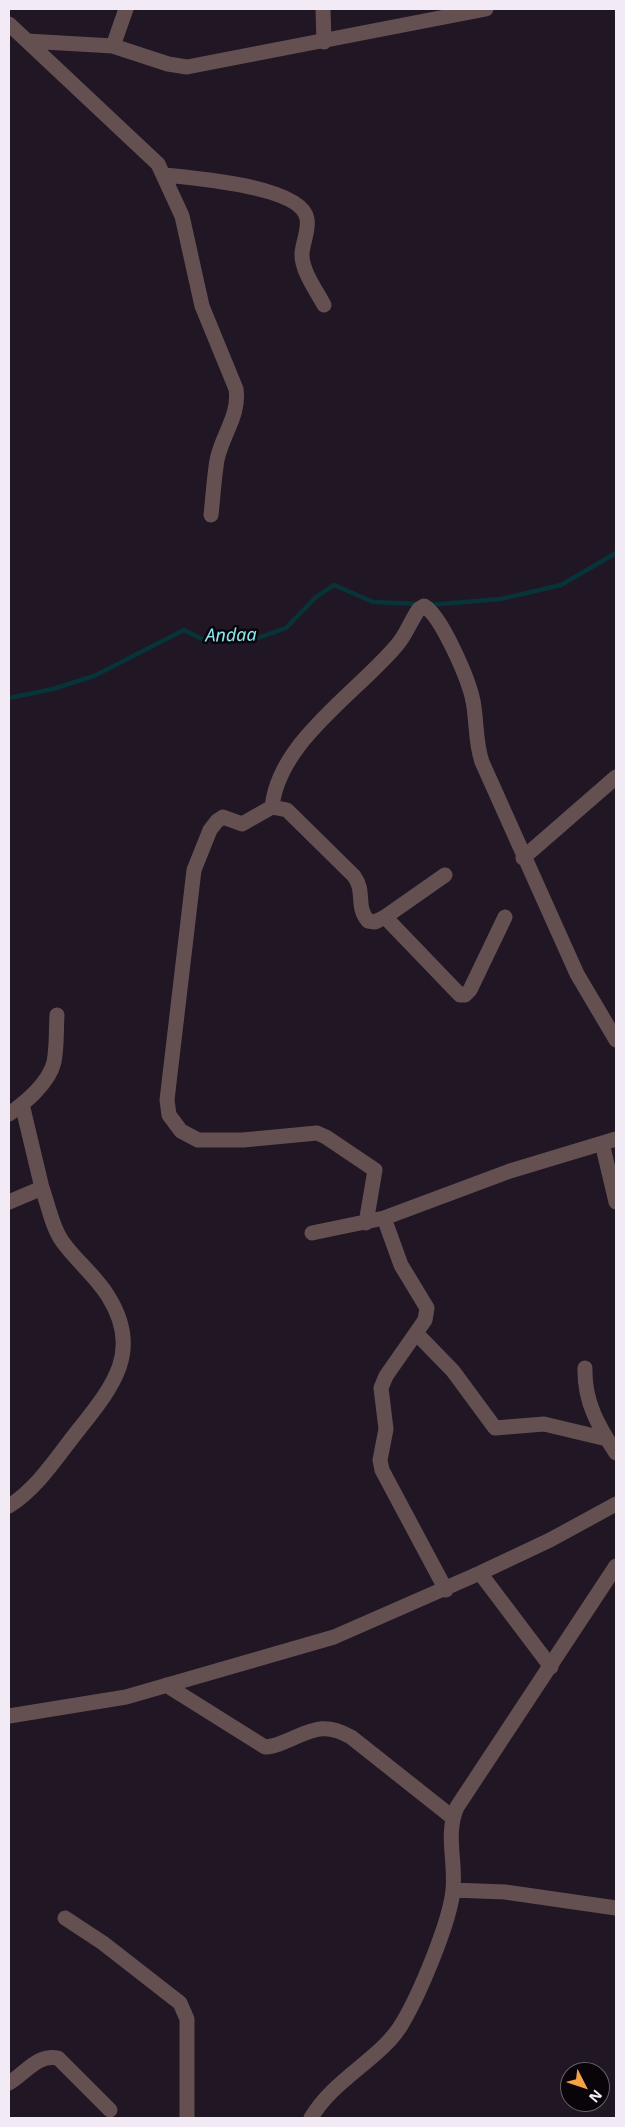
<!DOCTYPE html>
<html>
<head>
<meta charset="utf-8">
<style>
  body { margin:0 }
  #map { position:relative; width:625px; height:2127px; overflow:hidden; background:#211624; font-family:"Noto Sans",sans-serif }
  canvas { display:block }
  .frame { position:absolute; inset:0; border:10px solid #f2ebf5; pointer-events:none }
  .north { position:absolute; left:560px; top:2062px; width:50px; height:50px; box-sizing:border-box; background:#080409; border:1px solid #666067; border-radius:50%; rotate:131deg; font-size:14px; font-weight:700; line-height:20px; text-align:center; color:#f2ebf5 }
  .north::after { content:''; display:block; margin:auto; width:18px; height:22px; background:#f5a246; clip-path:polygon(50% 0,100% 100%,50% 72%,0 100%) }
</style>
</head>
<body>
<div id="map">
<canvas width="625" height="2127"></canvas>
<div class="frame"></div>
<div class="north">N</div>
</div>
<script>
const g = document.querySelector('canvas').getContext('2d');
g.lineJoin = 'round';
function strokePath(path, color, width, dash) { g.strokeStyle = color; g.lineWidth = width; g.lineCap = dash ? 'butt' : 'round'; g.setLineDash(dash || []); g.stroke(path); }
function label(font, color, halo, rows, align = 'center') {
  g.font = font + ' "Noto Sans",sans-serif'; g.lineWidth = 5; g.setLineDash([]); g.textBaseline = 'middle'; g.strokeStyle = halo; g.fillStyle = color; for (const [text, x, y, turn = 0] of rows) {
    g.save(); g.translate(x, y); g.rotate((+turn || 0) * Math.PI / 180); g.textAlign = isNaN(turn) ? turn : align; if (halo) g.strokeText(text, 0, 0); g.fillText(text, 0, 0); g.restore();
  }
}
strokePath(new Path2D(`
  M428 605 501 599 561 585 616 553
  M9 698 53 689 94 676 184 630 204 640 225 637 255 639 286 628 316 597 334 585 373 602 418 604`), '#063438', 4.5);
strokePath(new Path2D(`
  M323 9 324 42
  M9 24 158 164 182 216 202 306 236 389C240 415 222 435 217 460 214 478 213 497 211 515
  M27 41 113 46 168 64 187 67 486 9
  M113 46 126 9
  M164 175C192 178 302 186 307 219 309 230 303 242 302 253 301 270 316 290 324 305
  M272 807C279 741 357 693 397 645 406 635 411 620 419 609L424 606C441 615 469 680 473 701 477 721 475 742 482 762L577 974 616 1040
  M523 858 616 777
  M385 917 460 995H465L470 990 505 917
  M22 1104 42 1188
  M9 1114C25 1103 49 1083 54 1062 57 1047 56 1030 57 1015
  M602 1143 616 1202
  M9 1202 42 1188C48 1204 52 1227 62 1241 76 1261 96 1276 108 1296 142 1350 114 1385 80 1428 58 1455 39 1487 9 1506
  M384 1218 401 1265 427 1308 425 1320 386 1376 381 1388 386 1429 380 1460 382 1470 446 1590
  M366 1223 375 1170 326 1137 317 1133 243 1140H198L181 1131 169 1115 167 1100 194 870 210 830 217 821 223 817 242 824 272 807 287 810 354 876C366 893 355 905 368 921L375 922 385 917 445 875
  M312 1233 384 1218 510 1171 616 1139
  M417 1334 453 1371 495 1428 544 1424 607 1439
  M585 1368C584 1401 598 1426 616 1453
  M480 1573 551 1667
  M166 1685 265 1747C272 1747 277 1745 284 1742 311 1731 323 1721 351 1737L452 1817
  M9 1716 126 1697 334 1637 480 1573 550 1540 616 1504
  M453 1890 505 1892 616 1908
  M65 1918 103 1943 180 2003 187 2019V2118
  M9 2083C26 2073 37 2054 58 2058L110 2110
  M311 2118C334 2078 383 2058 403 2022 420 1993 450 1922 453 1890 456 1862 445 1834 457 1807L616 1566`), '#645051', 15);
label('italic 18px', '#89e5ee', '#080409', [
  ["Andaa",231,636,-1]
]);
</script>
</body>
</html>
